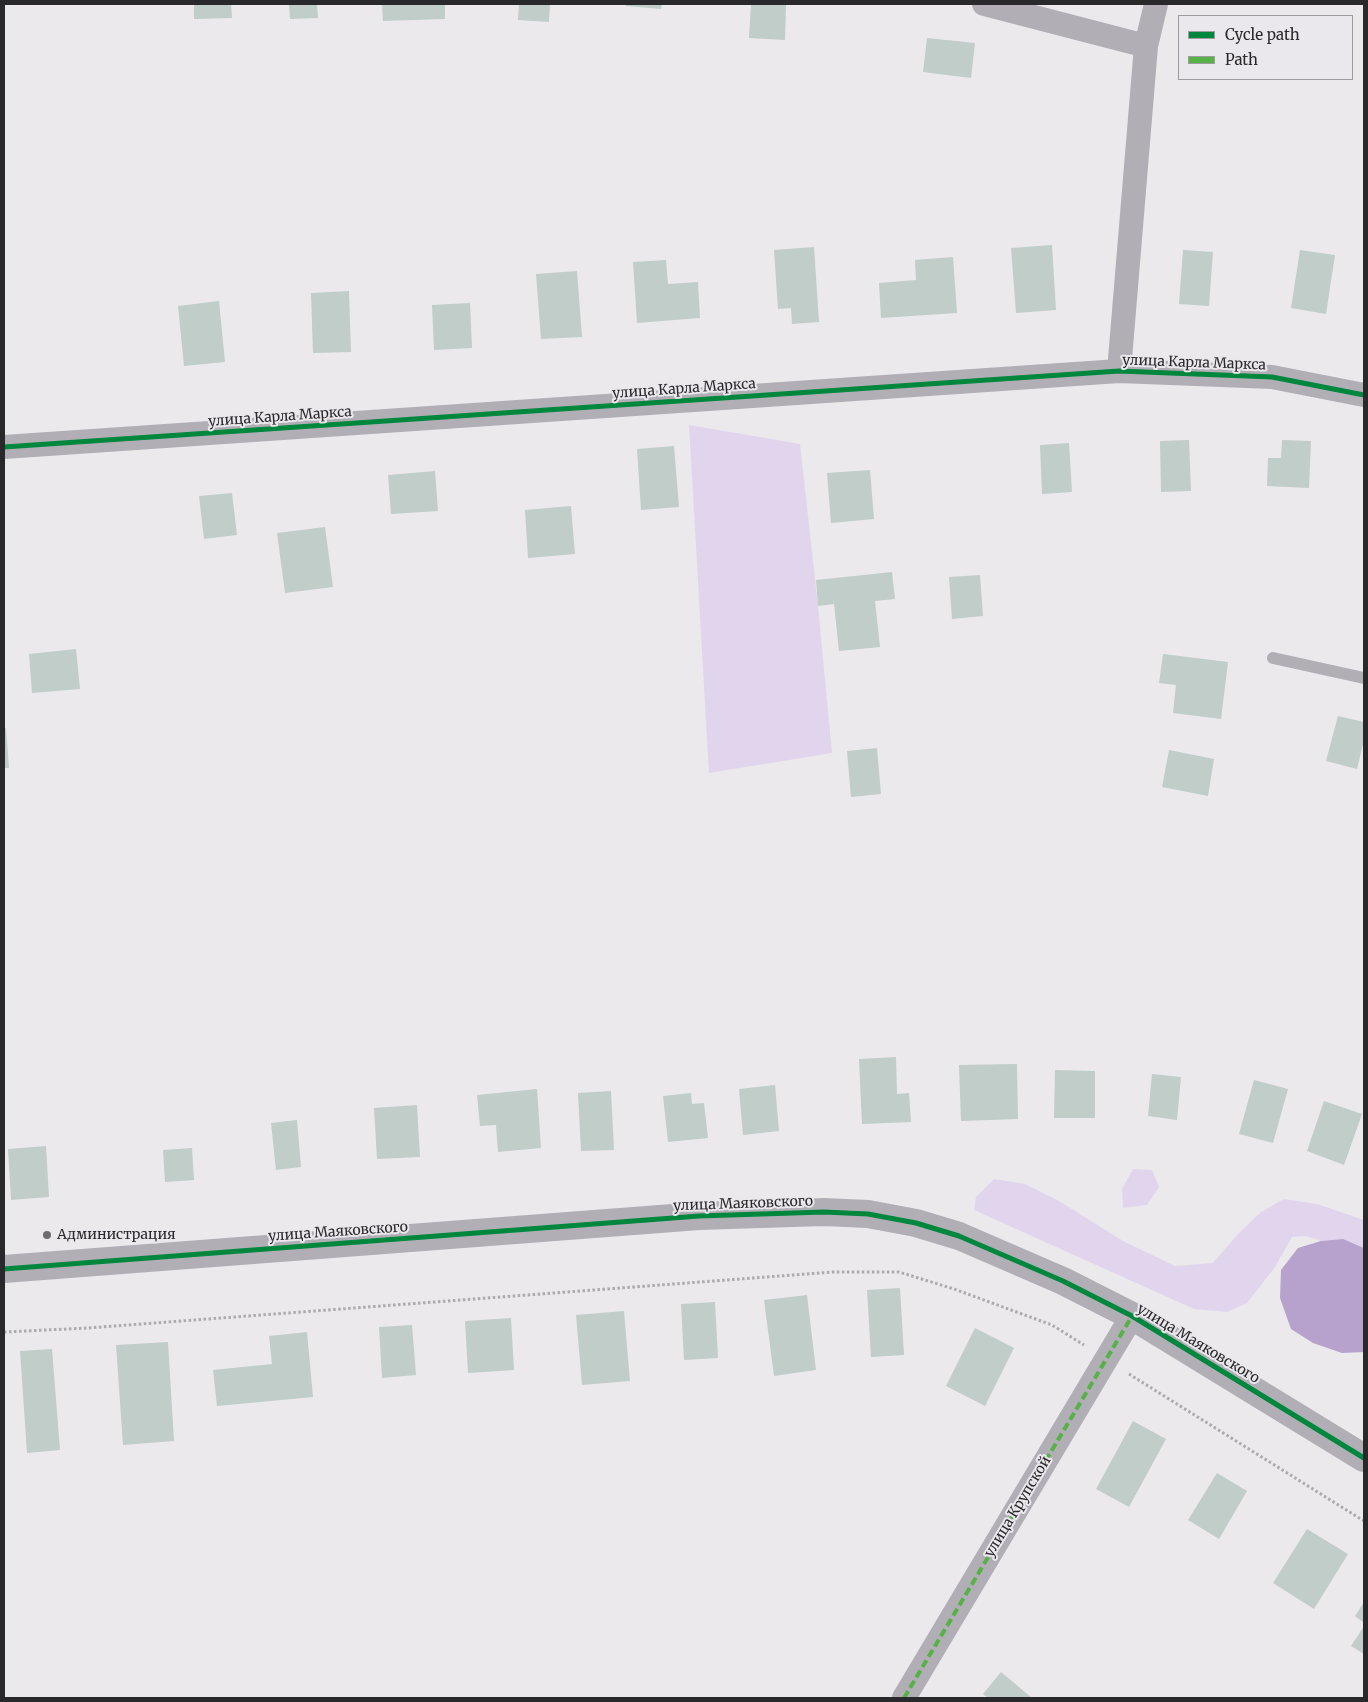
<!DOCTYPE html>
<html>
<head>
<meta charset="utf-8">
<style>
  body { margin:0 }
  #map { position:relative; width:1368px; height:1702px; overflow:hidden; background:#ebe9ec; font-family:Merriweather,serif }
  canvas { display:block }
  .frame { position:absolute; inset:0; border:5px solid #29282a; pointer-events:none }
  .legend { position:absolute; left:1178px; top:15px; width:175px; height:65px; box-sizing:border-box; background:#ebe8ed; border:1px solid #9d9b9f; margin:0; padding:6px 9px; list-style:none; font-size:15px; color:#29282a }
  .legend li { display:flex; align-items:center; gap:10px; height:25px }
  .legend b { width:25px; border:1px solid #9d9b9f }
</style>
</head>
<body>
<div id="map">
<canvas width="1368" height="1702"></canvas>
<div class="frame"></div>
<ul class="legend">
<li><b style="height:6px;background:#00873e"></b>Cycle path</li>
<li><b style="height:6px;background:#56b246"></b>Path</li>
</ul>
</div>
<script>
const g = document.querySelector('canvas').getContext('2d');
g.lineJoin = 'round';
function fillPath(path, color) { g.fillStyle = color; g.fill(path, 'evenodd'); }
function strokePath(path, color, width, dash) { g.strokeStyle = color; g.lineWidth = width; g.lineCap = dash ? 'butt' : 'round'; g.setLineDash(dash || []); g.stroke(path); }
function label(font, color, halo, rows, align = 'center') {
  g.font = font + ' Merriweather,serif'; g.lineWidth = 4; g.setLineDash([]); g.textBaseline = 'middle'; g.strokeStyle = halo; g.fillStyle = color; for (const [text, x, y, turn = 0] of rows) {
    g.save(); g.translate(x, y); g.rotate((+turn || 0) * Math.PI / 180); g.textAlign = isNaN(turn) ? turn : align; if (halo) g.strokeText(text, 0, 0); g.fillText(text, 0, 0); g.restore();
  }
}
fillPath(new Path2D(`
  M689 425 800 444 818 606 832 753 709 773Z
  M1133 1169 1152 1170 1159 1187 1147 1205 1123 1208 1122 1189Z
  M994 1179 1025 1184 1059 1201 1123 1241 1175 1266 1213 1263 1237 1235 1261 1212 1284 1199 1317 1204 1364 1220V1248L1343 1239 1321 1241 1306 1236 1292 1237 1275 1267 1247 1303 1227 1312 1194 1309 974 1210 976 1197Z`), '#e1d5ee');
fillPath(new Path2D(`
  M1343 1239 1364 1248V1352L1342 1353 1313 1343 1291 1329 1280 1298 1281 1270 1298 1248 1321 1241Z`), '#b6a2cc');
fillPath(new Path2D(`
  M194 4H231L232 18 194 19Z
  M289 4H317L318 18 290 19Z
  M382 4H445V19L383 21Z
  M519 4H550L549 22 518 20Z
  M626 4H662L661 9 626 6Z
  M751 4H786L785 40 749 38Z
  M927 38 975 43 971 78 923 72Z
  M1052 245 1056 310 1016 313 1011 248Z
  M814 247 819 322 792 324 791 308 778 309 774 250Z
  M1183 250 1213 252 1209 306 1179 304Z
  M1300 250 1335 255 1326 314 1291 308Z
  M953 257 957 313 881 318 879 283 916 280 915 260Z
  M666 260 668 284 698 282 700 318 637 323 633 262Z
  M577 271 582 337 541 339 536 274Z
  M349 291 351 352 313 353 311 293Z
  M219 301 225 362 184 366 178 306Z
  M470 303 472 348 434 350 432 305Z
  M1189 440 1191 491 1161 492 1160 441Z
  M1282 440 1311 441 1309 488 1267 486 1268 458H1281Z
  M1069 443 1072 492 1042 494 1040 445Z
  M674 446 679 507 641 510 637 449Z
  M870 470 874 519 831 523 827 473Z
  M435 471 438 511 391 514 388 475Z
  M232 493 237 535 204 539 199 496Z
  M571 506 575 554 528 558 525 510Z
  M325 527 333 587 285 593 277 533Z
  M892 572 895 599 875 601 880 647 839 651 834 604 818 606 816 580Z
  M980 575 983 616 952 619 949 577Z
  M76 649 80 689 32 693 29 654Z
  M1163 654 1228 662 1221 719 1173 713 1176 685 1159 683Z
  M1338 716 1364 722V740L1357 769 1326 761Z
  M6 728 9 768H4V729Z
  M877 748 881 794 851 797 847 751Z
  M1169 750 1214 759 1208 796 1162 787Z
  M896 1057 897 1094 909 1093 911 1122 862 1124 859 1059Z
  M1017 1064 1018 1119 961 1121 959 1065Z
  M1055 1070 1095 1071V1118H1054Z
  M1152 1074 1181 1077 1177 1120 1148 1116Z
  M1254 1080 1288 1089 1273 1143 1239 1134Z
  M775 1085 779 1131 743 1135 739 1089Z
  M537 1089 541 1148 498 1152 496 1125 480 1126 477 1095Z
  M611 1091 614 1150 581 1151 578 1093Z
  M691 1093 692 1104 704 1103 708 1138 668 1142 663 1096Z
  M1324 1101 1362 1114 1344 1165 1307 1151Z
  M417 1105 420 1157 377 1159 374 1108Z
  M297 1120 301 1167 276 1170 271 1123Z
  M46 1146 49 1197 11 1200 8 1149Z
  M192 1148 194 1180 165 1182 163 1150Z
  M900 1288 904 1355 871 1357 867 1290Z
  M807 1295 816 1370 774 1376 764 1300Z
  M715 1302 718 1358 684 1360 681 1304Z
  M624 1311 630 1381 582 1385 576 1315Z
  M511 1318 514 1370 468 1373 465 1321Z
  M412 1325 416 1375 382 1378 379 1327Z
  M975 1328 1014 1348 985 1406 946 1386Z
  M307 1332 313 1397 217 1406 213 1370 272 1364 269 1336Z
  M168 1342 174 1441 123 1445 116 1345Z
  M52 1349 60 1450 27 1453 20 1351Z
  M1133 1421 1166 1439 1129 1507 1096 1489Z
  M1217 1473 1247 1491 1219 1539 1188 1520Z
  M1307 1529 1348 1554 1314 1609 1273 1583Z
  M1364 1602V1623L1355 1616Z
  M1364 1626V1654L1351 1646Z
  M1001 1672 1032 1698H988L983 1694Z`), '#c0cdc8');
strokePath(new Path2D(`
  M4 1332 88 1328 833 1272H899L954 1289 1052 1325 1084 1345
  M1129 1374 1364 1521`), '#aca9af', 3, [2.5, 2.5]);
strokePath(new Path2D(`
  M1273 658 1364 678`), '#b2aeb6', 12);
strokePath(new Path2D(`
  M984 4 1146 46
  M1119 371 1146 46 1156 4
  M4 447 1119 371 1272 377 1364 395
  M904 1698 1132 1316`), '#b2aeb6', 24);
strokePath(new Path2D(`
  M4 1269 699 1216 824 1212 868 1214 916 1223 959 1236 1063 1281 1132 1316 1364 1458`), '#b2aeb6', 28);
strokePath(new Path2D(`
  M904 1698 1132 1316`), '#56b246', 4, [8, 4]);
strokePath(new Path2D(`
  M4 447 1119 371 1272 377 1364 395
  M4 1269 699 1216 824 1212 868 1214 916 1223 959 1236 1063 1281 1132 1316 1364 1458`), '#00873e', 5);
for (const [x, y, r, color] of [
  [47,1235,5,"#6d6c6e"]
]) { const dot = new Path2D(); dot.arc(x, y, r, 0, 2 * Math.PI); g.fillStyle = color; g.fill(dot); strokePath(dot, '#ebe8ed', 2); }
label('14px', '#29282a', '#ebe8ed', [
  ["улица Карла Маркса",1194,363,2],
  ["улица Карла Маркса",684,389,-4],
  ["улица Карла Маркса",280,417,-4],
  ["улица Маяковского",743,1204,-2],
  ["улица Маяковского",338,1232,-4],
  ["улица Маяковского",1198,1344,31],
  ["улица Крупской",1018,1507,-59]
]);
label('14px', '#29282a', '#ebe8ed', [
  ["Администрация",57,1235]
], 'left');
</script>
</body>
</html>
